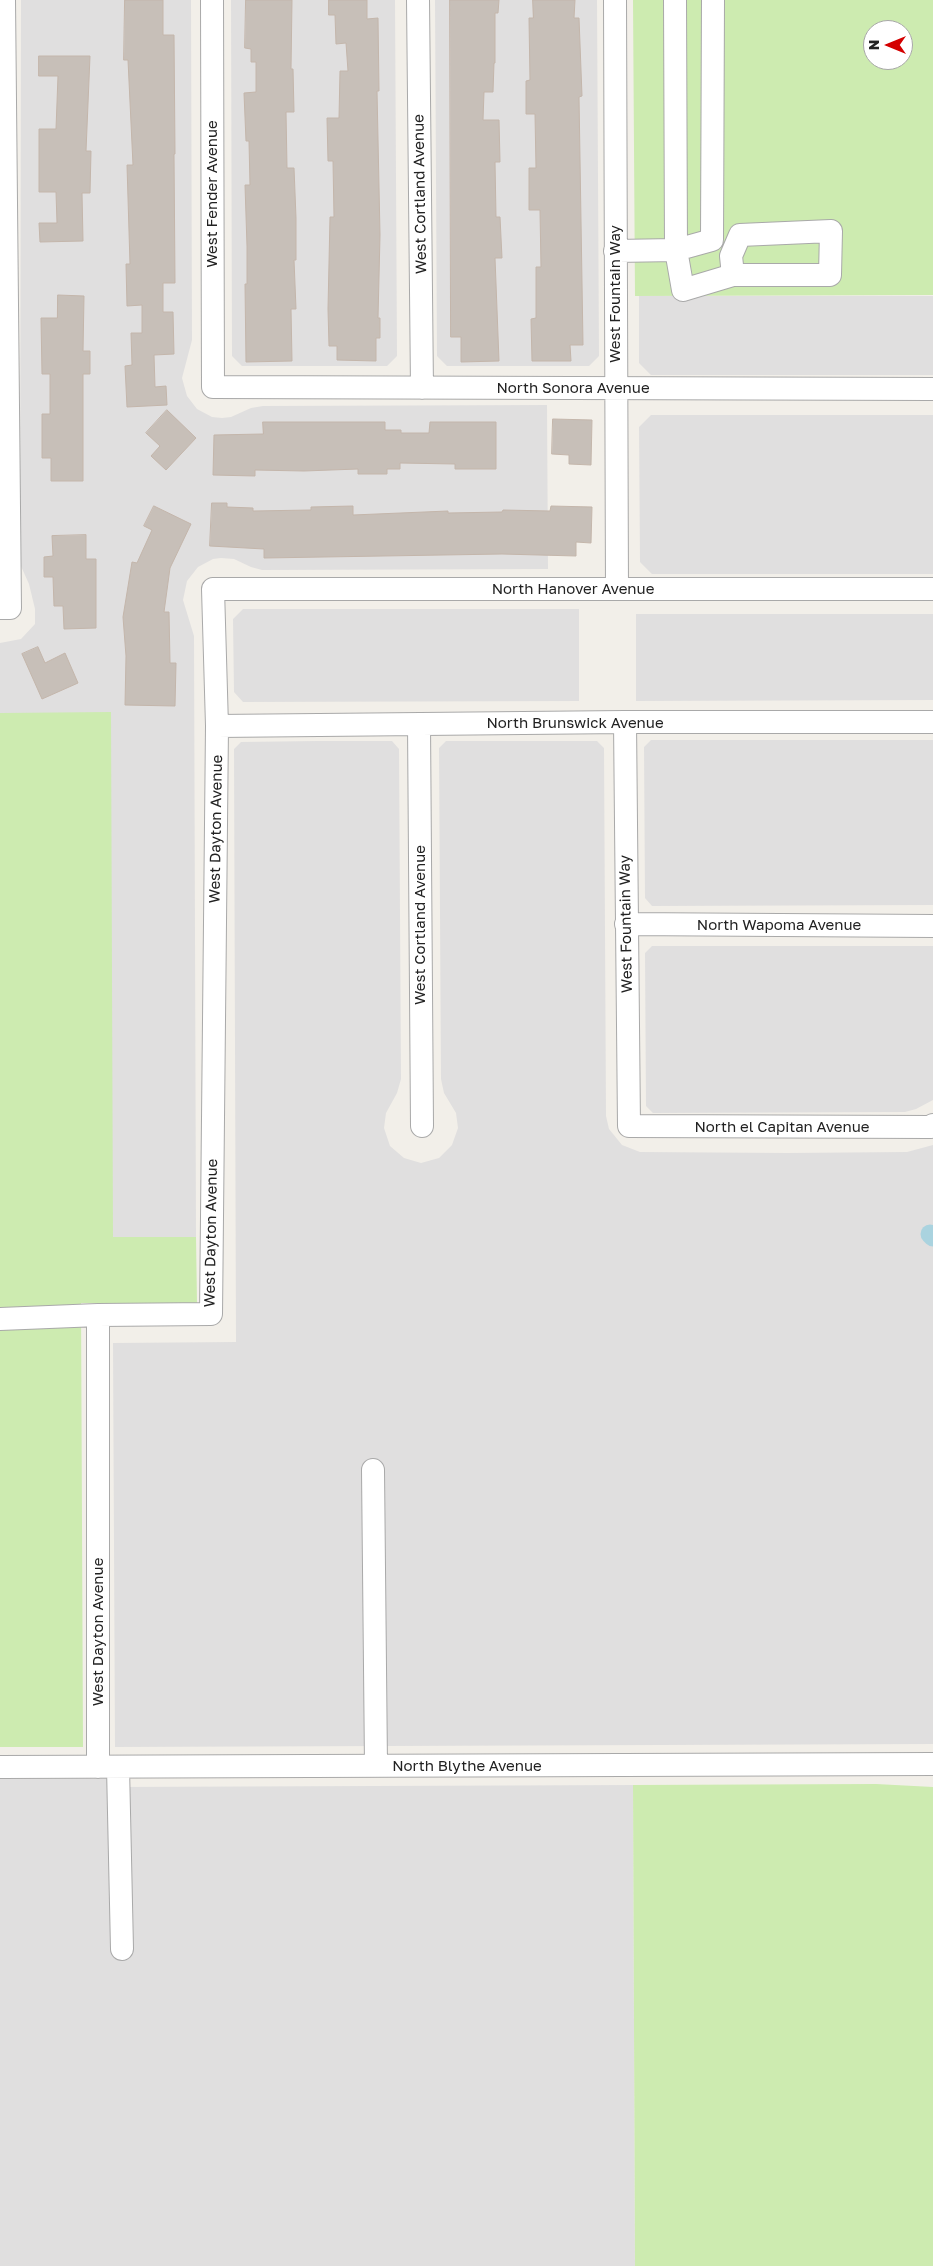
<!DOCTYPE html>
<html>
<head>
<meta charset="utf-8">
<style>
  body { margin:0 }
  #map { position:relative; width:933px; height:2266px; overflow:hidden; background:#f2efe9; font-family:"Golos Text",sans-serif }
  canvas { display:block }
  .north { position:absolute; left:863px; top:20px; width:50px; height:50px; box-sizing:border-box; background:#fff; border:1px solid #a7a7a7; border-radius:50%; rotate:270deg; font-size:14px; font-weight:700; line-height:20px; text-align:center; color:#222 }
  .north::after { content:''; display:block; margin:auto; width:18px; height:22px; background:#d40000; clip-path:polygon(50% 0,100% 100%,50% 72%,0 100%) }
</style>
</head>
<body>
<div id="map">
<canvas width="933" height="2266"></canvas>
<div class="north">N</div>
</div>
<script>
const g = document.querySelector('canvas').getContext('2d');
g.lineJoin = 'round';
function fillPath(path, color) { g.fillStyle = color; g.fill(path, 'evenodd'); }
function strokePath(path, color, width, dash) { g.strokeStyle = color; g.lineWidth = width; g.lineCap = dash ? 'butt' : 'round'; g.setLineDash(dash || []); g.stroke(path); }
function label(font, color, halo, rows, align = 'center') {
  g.font = font + ' "Golos Text",sans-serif'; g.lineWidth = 4; g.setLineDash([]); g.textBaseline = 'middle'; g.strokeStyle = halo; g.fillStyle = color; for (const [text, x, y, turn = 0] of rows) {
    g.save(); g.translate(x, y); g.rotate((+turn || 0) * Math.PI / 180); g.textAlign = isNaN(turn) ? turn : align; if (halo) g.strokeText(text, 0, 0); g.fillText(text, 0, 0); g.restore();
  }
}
fillPath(new Path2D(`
  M21 0H191L192 340 182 378 187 396 197 409 212 417 222 418 231 417 251 408 263 406 547 405 548 569 262 570 251 567 234 559 221 558 213 559 198 567 187 581 183 600 194 636 196 1237H113L0 713V643L21 639 35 624V609L29 584 20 564Z
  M231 0H395L397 356 387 366H242L232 356Z
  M435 0H597L599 356 589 366H447L437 356Z
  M639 296H933V375H651L639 363Z
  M651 415H933V574H652L640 562 639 427Z
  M243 609H579V701L243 702 234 692 233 619Z
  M636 614H933V700L636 701Z
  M651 740H933V905L652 906 645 898 644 747Z
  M317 741H392L399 749 401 1079 397 1093 386 1113 384 1128 390 1146 404 1158 421 1163 439 1158 452 1145 458 1128 456 1113 444 1093 441 1079 439 748 446 741H597L604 748 606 1116 609 1129 622 1145 640 1152 787 1153 907 1152 933 1145V1744L115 1747 113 1343 236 1342 234 749 241 742Z
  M652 946H933V1100L916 1109 905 1112 653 1113 646 1106 645 953Z
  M115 1778 116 1787 633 1785 635 2266H0V1779Z`), '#e0dfdf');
fillPath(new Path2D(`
  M633 0H933V295L635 296ZM873 30H903V60H873Z
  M111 712 113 1237H196L197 1303H81L83 1747H0V713Z
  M876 1784 933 1787V2266H635L633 1785Z`), '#cdebb0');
strokePath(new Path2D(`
  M930 1234 933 1237`), '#aad3df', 19);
const building = new Path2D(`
  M125 0H163V35H174L175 154H174L175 283H163V312H173L174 354 154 355 155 387 166 386 167 405 127 407 125 366 132 365 131 333H142V305L127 306 126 264H130L127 165H133L128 60H124Z
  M246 0H292L291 69H293L294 112H286L287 168H294L296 218V260H294L296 309H291L292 361 246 362 245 284H247V246L245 185H250L249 141H246L244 93 256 92V62H251V49L245 48Z
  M329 0H367V19L378 18 379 91H377L380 235 378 318H380V338H376V361L337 360V346H329L328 309 330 217H334L333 161H328L327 118H339L340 71H348L346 43 336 44 335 15H329Z
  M450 0H499L498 13H495V63H494L493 92H484L483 120H499L500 162H495L496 217H500L502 258H495L499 361 461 362V337H451Z
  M533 0H575L574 18H579L582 96 579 97 583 345H570L571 361H532L531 319 536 318V267H541L540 210H529V168H536L535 114H526V81L530 80 529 18H533Z
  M39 56H90L86 151H91L90 193H82L83 241 40 242 39 223H57L56 192H39V129H56L58 76H39Z
  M58 295 84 296 83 351H90V374H83V481H51V458H42V414H50V374H42L41 318H57Z
  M167 410 196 438 166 470 151 456 160 446 146 433Z
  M553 419 592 420 591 465 569 464V455L552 454Z
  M263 422H385V430H401V433H429L430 422H496V469H455V464L400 463V469H387V474H358V469L304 471 255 470V476L213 475 214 435 263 434Z
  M212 503H227V507L253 508V511L311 510V507L353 506V515L448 511V513L502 512 503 510 550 511 551 506 592 507 591 543 576 542V556L502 554 264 558V549L210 546Z
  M154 506 191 524 170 568 164 612H169L170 663H176L175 706 125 705 126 656 123 617 132 562 137 563 152 530 144 526Z
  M86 535V559H96V628L64 629 63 606H54L53 577H44V557L53 556 52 536Z
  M38 647 45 663 65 653 78 683 42 699 22 654Z`);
fillPath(building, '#c7bfb8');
strokePath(building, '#c4b6ab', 1);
const minor = new Path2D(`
  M212 0 213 387 933 389
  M418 0 422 388
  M615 0 617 589
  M675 0 676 250 683 290 733 275H830L831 231 740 235 731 256 733 275
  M615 251 676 250 712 240 713 0
  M0 608H10L4 0
  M625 722 629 1126 931 1127 933 1125
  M419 724 422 1126
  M217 726 625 722H933
  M626 924 933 926
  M0 1319 98 1315
  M373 1470 376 1766
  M0 1767 933 1764
  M98 1767V1315L211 1314 217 726 213 589H933
  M118 1767 122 1949`);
strokePath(minor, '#a9a9a9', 24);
strokePath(minor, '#fff', 22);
label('15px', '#222', '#fff', [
  ["West Fender Avenue",212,194,-90],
  ["West Cortland Avenue",420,194,-91],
  ["West Fountain Way",615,294,-90],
  ["North Sonora Avenue",573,388],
  ["North Hanover Avenue",573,589],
  ["North Brunswick Avenue",575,723],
  ["West Dayton Avenue",216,829,-89],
  ["West Fountain Way",626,924,-91],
  ["West Cortland Avenue",420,925,-90],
  ["North Wapoma Avenue",779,925],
  ["North el Capitan Avenue",782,1127],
  ["West Dayton Avenue",211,1233,-89],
  ["West Dayton Avenue",98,1632,-90],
  ["North Blythe Avenue",467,1766]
]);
</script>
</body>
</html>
